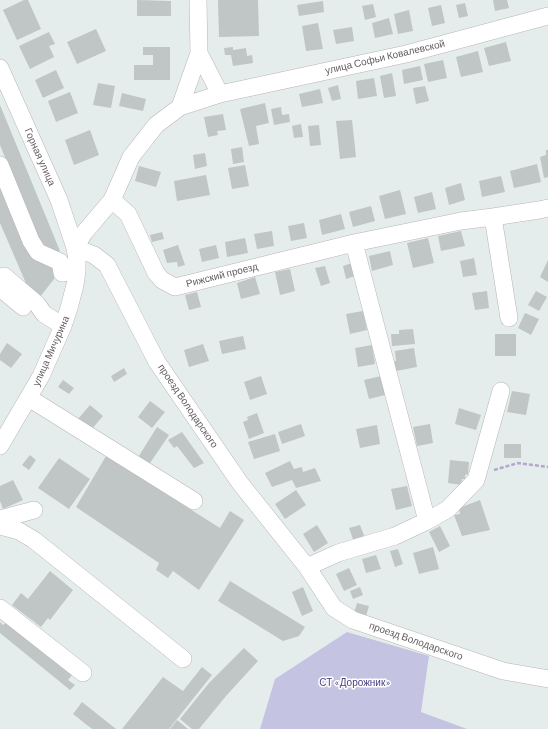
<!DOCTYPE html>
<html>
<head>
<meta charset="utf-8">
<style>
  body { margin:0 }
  canvas { display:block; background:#e4edec }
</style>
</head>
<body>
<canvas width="548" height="729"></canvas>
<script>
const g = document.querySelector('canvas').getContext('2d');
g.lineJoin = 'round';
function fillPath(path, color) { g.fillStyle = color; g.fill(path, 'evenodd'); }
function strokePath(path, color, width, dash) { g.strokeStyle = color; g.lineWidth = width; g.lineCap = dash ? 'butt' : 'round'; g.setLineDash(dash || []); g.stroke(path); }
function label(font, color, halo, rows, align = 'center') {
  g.font = font + ' Barlow,sans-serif'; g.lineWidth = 3; g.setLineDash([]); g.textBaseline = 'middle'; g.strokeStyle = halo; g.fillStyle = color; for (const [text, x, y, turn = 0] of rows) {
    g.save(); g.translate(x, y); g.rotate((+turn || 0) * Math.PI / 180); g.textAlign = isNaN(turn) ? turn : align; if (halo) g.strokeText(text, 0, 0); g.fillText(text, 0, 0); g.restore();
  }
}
fillPath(new Path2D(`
  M347 632 429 656 421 712 467 729H260L275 679Z`), '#c5c3e2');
fillPath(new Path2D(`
  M24 0H28L41 29 17 40 3 10Z
  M137 0 171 1V16H137Z
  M218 0H258L259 36 219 37Z
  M493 0H507L509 8 495 11Z
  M323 1 324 12 299 16 297 5Z
  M465 3 468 16 459 18 456 5Z
  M373 4 376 17 365 20 362 6Z
  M441 5 445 23 432 26 428 8Z
  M409 10 413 31 398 34 394 14Z
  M389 18 393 34 375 38 372 23Z
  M318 23 323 49 306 51 302 26Z
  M352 27 354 41 336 44 333 30Z
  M96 29 106 51 77 64 67 42Z
  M49 32 55 44 49 46 54 57 30 69 19 46Z
  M506 42 511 61 489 66 484 48Z
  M143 47H170V80H134V65H153V55H143Z
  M233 47V50L246 48 247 56 252 55 253 63 233 66 231 55H225L224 48Z
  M478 51 483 72 461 77 456 57Z
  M443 60 447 78 428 82 424 64Z
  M420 66 423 80 404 84 402 70Z
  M56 70 64 88 43 98 35 80Z
  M392 73 396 96 384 98 380 76Z
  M374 78 377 96 358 99 356 81Z
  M98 83 115 86 111 108 93 105Z
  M338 85 341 99 332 101 328 88Z
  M425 86 429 101 416 104 413 88Z
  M320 89 323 103 302 107 299 94Z
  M70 92 78 113 56 122 48 101Z
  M122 93 146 99 143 111 119 106Z
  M265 103 269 123 256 126 259 144 249 146 240 109Z
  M0 105 60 251 50 255 37 237 0 145Z
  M281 107 282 115 289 114 290 122 274 125 271 109Z
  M223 114 226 130 217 131 218 135 208 137 204 117Z
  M352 120 356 157 340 159 336 121Z
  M301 124 303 137 294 138 292 126Z
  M319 125 321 145 310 146 308 126Z
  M90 130 99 155 74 165 65 140Z
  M242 147 244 162 233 164 231 149Z
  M546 150H548V177L544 178 540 157 546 155Z
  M205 153 207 166 195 169 193 155Z
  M537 164 541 182 514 188 510 171Z
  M245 165 249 186 232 189 228 168Z
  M139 166 161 172 156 187 135 181Z
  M206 175 210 195 177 201 174 181Z
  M501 176 505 192 482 197 479 181Z
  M461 183 465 200 449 205 445 188Z
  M0 186 56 270 54 279 40 297 26 287 25 281 0 223Z
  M400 190 406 214 385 219 379 196Z
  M432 192 436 209 418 213 414 197Z
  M371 206 375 221 353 227 349 212Z
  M341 214 345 229 322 235 319 220Z
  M304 223 307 238 291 241 288 226Z
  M272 231 274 246 257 249 254 234Z
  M461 231 465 246 441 251 438 236Z
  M162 232 164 239 152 242 150 235Z
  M245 238 248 253 227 257 225 242Z
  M428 238 434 263 413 268 407 243Z
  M178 245 185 265 178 267 177 262 167 263 163 250Z
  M216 245 219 258 202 262 199 249Z
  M390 251 393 265 372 271 369 256Z
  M474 258 477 275 463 277 460 261Z
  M548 260V282L540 277Z
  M352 263 355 276 346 279 343 266Z
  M325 266 330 283 321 286 315 268Z
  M290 269 295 291 280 295 275 272Z
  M255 277 260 294 241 299 237 283Z
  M487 291 489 308 475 310 472 293Z
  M536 291 547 297 539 311 528 305Z
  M197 292 201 307 189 310 185 295Z
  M363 311 367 330 350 334 346 314Z
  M525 313 539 319 531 335 518 328Z
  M413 329 415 344 392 346 391 334H399V330Z
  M495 334H516V356H495Z
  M243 336 246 349 222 354 219 341Z
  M7 343 22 354 11 368 0 360V354Z
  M203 344 209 361 189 367 184 350Z
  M372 345 375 364 358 367 355 348Z
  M414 348 417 367 396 371 394 361H396L395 351Z
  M124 368 127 374 114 382 111 376Z
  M261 376 267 394 250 400 244 382Z
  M381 376 385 395 369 399 364 380Z
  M63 380 74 388 69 394 58 387Z
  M512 391 530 394 526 415 507 412Z
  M150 401 165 412 152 428 138 417Z
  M90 405 103 416 91 430 78 419Z
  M459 408 481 415 476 430 455 424Z
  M257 413 264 433 249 439 243 422 248 420 247 417Z
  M301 424 305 436 282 444 278 432Z
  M430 424 433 443 417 446 413 427Z
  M377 425 380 444 360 448 356 429Z
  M157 427 169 435 148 466 137 459Z
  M182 432 204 463 194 468 177 446 174 448 168 440Z
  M275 434 280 451 254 459 248 442Z
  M504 444H521V458H504Z
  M30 455 36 460 29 470 22 465Z
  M106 456 220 528 230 511 244 520 199 590 173 571 168 578 156 570 159 563 76 507Z
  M59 458 90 479 69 509 38 488Z
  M450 460 469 462 468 474 465 475V479H462L461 485 448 483Z
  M290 461 294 469 302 467 303 472 315 468 321 481 296 488 292 480 272 487 265 473Z
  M13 480 23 500 3 509 0 501V486Z
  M407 486 412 506 396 510 391 489Z
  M296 490 306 505 285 519 275 504Z
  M480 500 490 530 462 536 454 515 460 514 459 508Z
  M317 525 328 543 314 552 303 534Z
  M360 525 365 538 354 542 349 528Z
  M440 526 450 546 439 552 429 532Z
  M433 547 439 569 419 574 413 553Z
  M398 549 403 564 395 567 390 551Z
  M376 555 381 569 366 573 362 559Z
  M349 568 357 585 344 591 336 574Z
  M50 571 73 590 50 620 48 618 41 627 12 605 21 593 28 599Z
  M230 581 305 627 299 636 283 641 218 601Z
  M303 587 313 611 302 616 292 592Z
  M360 587 363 595 353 599 350 591Z
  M357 603 369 606 366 616 354 613Z
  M0 622 3 625 6 623 72 675 68 680 75 685 70 690 0 633Z
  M244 648 258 661 226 696 199 729H192L180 719 209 683Z
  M202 667 212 675 169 729H122L163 677 183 691Z
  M82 702 116 729H92L73 714Z
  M177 720 188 729H170Z`), '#bfc6c5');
const minor = new Path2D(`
  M199 53 220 94
  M0 68 59 200 75 248 77 261V271L75 285 69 308 63 326 41 376 0 446
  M180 107 220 94 406 54 548 16
  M0 165 31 241 38 252 60 262 62 273 77 271
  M112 200 128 214 156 273 162 280 175 287 354 243 461 221 493 217 539 210 548 208
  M493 217 509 318
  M354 243 427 521
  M75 248 94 255 107 265 157 362 240 483 307 567 338 553 395 536 427 521 448 509 476 480 501 391
  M75 248 84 233 112 200 131 157 156 125 180 107 199 53 198 0
  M4 276 37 304 44 314 63 326
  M0 288 23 307
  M29 398 194 501
  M0 519 34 510
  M0 526 19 531 34 540 183 659
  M307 567 334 608 353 620 503 671 548 679
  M0 608 83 673`);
strokePath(minor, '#bab4b6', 18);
strokePath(new Path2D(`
  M494 470 518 463 548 467`), '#b4a6d0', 2.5, [4, 2]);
strokePath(minor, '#fff', 17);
label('10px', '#635c5f', '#fff', [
  ["улица Софьи Ковалевской",385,57,-13],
  ["Горная улица",40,157,66],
  ["Рижский проезд",222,275,-14],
  ["улица Мичурина",51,351,-66],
  ["проезд Володарского",188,406,56],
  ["проезд Володарского",416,641,19]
]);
label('10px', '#463e80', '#fff', [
  ["СТ «Дорожник»",355,683]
]);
</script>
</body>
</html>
